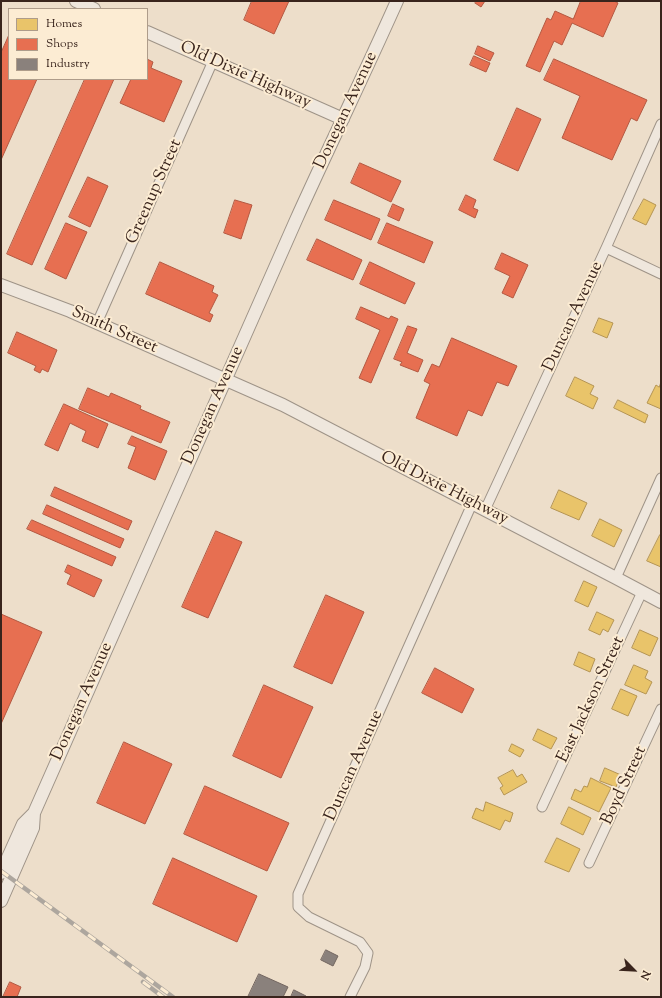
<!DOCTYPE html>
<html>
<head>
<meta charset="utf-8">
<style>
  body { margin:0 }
  #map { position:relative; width:662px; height:998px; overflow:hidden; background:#eddeca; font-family:"Sorts Mill Goudy",serif }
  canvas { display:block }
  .frame { position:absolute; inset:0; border:2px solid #39241c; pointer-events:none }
  .legend { position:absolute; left:8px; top:8px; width:140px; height:72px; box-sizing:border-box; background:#fcecd3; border:1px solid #ae9c8a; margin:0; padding:5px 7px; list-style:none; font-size:12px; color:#39241c }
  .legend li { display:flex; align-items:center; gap:8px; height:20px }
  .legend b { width:20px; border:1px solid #ae9c8a }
  .north { position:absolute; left:614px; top:950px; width:40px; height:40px; -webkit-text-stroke:3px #fcecd3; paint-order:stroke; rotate:114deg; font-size:11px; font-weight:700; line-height:16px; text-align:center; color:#39241c }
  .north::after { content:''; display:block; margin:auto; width:14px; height:18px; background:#39241c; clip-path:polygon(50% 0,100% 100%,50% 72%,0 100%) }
</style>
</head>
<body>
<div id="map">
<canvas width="662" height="998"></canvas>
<div class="frame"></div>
<ul class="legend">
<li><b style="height:11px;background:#e9c46a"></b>Homes</li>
<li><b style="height:11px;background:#e76f51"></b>Shops</li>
<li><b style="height:11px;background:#8a817c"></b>Industry</li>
</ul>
<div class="north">N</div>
</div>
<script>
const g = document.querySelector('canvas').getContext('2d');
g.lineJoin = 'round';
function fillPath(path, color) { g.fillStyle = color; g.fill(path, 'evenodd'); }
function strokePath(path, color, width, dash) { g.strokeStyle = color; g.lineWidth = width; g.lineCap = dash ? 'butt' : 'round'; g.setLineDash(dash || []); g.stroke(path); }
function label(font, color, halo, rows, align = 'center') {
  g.font = font + ' "Sorts Mill Goudy",serif'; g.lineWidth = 4; g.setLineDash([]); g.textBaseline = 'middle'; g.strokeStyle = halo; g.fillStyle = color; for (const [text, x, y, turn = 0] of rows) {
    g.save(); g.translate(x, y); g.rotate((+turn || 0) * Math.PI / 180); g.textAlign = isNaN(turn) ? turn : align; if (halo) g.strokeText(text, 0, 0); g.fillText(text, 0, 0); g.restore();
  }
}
const homes = new Path2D(`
  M644 199 656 205 646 225 633 219Z
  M599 318 613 323 607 338 593 332Z
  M575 377 594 386 590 394 598 398 593 409 566 396Z
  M661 382V409L647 403 656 385 659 387Z
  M618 400 648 415 645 423 614 408Z
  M559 490 587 503 579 520 551 508Z
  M600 519 622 530 614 547 592 536Z
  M660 535 661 536V567L647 561Z
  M584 581 597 587 588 607 575 601Z
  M597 612 614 620 608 632 603 629 600 635 589 630Z
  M640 630 658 638 650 656 632 648Z
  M579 652 595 659 590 672 574 665Z
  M634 665 648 671 645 678 652 682 646 694 625 685Z
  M621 689 637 696 628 716 612 709Z
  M538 729 557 738 551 749 533 740Z
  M512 744 524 750 520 757 509 751Z
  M605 768 621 775 616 787 600 781Z
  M513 770 517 777 522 774 527 782 504 795 500 788 503 786 498 778Z
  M591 778 611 788 599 812 571 799 575 789 581 792 584 786 587 787Z
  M486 802 513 813 510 822 505 820 500 830 472 818 476 808 483 811Z
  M569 807 591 818 583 835 561 824Z
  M557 838 580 849 569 872 545 862Z`);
fillPath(homes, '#e9c46a');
strokePath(homes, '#b49453', 1);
const shops = new Path2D(`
  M252 1H289L274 34 244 20Z
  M477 1H485L481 7 475 3Z
  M581 1H614L618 3 603 37 572 23 562 45 554 41 540 72 526 66 547 18 551 20 555 11 573 19Z
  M9 35V79H37L1 160V53Z
  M478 46 494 53 490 61 475 54Z
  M474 56 490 63 486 72 470 65Z
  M147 59 153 62 151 68 182 81 164 122 120 103 131 79H147Z
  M554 59 647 100 637 121 631 118 612 160 562 138 580 96 544 80Z
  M85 79H114L32 265 7 254Z
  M517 108 541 119 518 171 494 160Z
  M360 163 401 181 391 202 351 183Z
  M88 177 108 186 90 227 69 217Z
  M466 195 476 200 473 208 478 210 475 218 459 210Z
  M235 200 252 205 241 239 224 233Z
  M334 200 380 219 371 240 325 220Z
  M393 204 404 209 399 221 388 216Z
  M66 223 87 232 66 279 45 269Z
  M387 223 433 242 424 263 378 243Z
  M317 239 362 260 353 280 307 260Z
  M502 253 528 265 513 298 502 293 510 276 495 269Z
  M160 262 214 286 212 292 218 295 209 313 213 315 210 322 146 294Z
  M370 262 415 283 405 304 360 284Z
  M361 307 389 319 391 316 398 319 371 383 359 378 380 330 356 319Z
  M408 326 417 329 407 353 423 360 418 372 400 365 402 362 394 359Z
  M17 332 57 350 48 372 42 369 40 373 34 370 36 366 8 353Z
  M452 338 517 366 508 386 497 382 482 416 468 410 457 436 416 418 430 384 424 381 432 364 439 367Z
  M88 388 109 397 111 393 141 406 140 409 170 422 161 443 79 409Z
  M64 404 108 424 98 448 82 441 86 431 70 423 58 451 45 445Z
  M132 436 167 451 155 480 128 468 136 447 128 444Z
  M55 487 132 521 128 530 51 496Z
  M47 505 124 539 120 548 43 514Z
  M32 520 116 557 112 566 27 529Z
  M216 531 242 542 208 618 182 607Z
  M68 565 102 580 94 597 67 584 71 575 65 572Z
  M326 595 364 612 332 684 294 667Z
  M1 614 42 632 1 724Z
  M435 668 474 689 462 713 422 693Z
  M264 685 313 707 281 778 233 756Z
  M124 742 172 764 145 824 97 803Z
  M205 786 289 823 267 871 184 834Z
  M173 858 257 896 237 942 153 904Z
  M10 982 21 987 17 997H3Z`);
fillPath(shops, '#e76f51');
strokePath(shops, '#b35841', 1);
const industry = new Path2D(`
  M326 950 338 956 333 966 321 960Z
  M259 974 288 987 283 997H248Z
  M294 990 306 996 305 997H291Z`);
fillPath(industry, '#8a817c');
strokePath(industry, '#72655f', 1);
const minor = new Path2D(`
  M606 248 661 274
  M97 323 213 61
  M485 510 606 248 661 124
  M616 578 661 478
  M542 807 642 592
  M589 863 661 709
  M350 997 365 967 368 953 360 942 309 917 298 907V894L472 504`);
const tertiary = new Path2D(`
  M76 1 94 9
  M147 32 343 119
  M1 285 70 311 283 405 616 578 661 602
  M1 873 23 824 34 813C121 615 208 417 296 220 329 147 364 75 397 1
  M1 901 33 828 34 813`);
strokePath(minor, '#9e9387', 11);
strokePath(tertiary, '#9e9387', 14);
strokePath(minor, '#efe7dd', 9);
strokePath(tertiary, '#efe7dd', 12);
const rail = new Path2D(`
  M1 871 173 997
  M143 982 163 997`);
strokePath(rail, '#ada69e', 4.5);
strokePath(rail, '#fcecd3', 3, [9]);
label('17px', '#39241c', '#fcecd3', [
  ["Old Dixie Highway",245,76,24],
  ["Donegan Avenue",347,111,-65],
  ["Greenup Street",155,192,-66],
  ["Duncan Avenue",574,317,-65],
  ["Smith Street",114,331,24],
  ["Donegan Avenue",214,406,-66],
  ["Old Dixie Highway",444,489,27],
  ["East Jackson Street",592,700,-65],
  ["Donegan Avenue",83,702,-66],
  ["Duncan Avenue",355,766,-66],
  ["Boyd Street",625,786,-65]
]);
</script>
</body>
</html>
